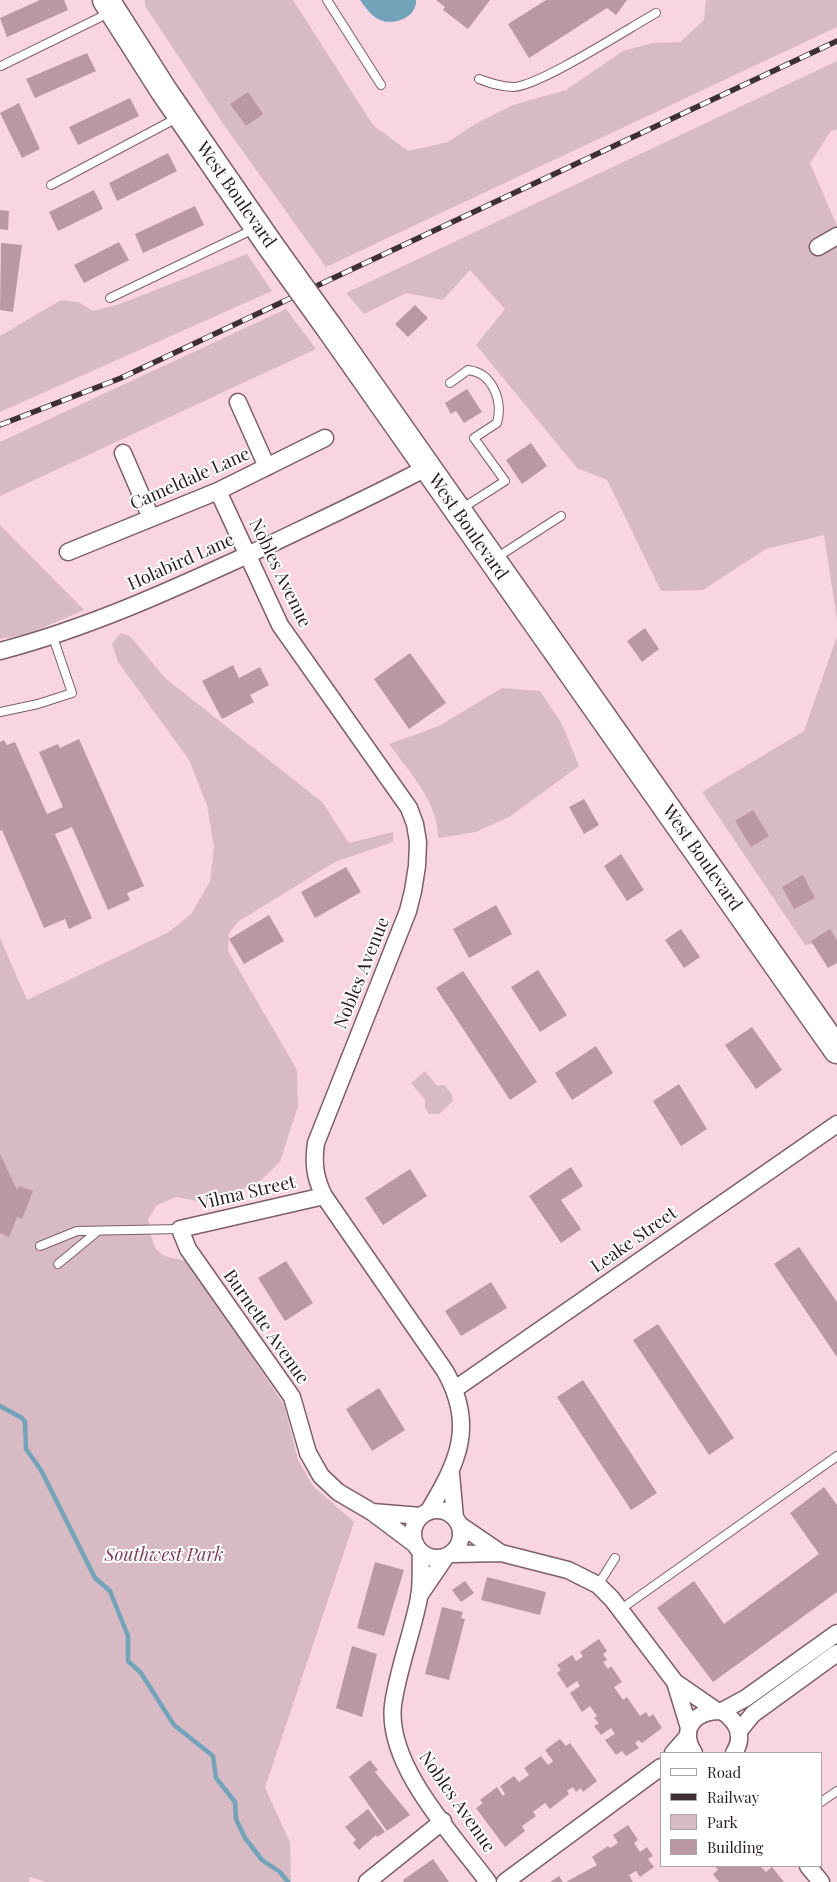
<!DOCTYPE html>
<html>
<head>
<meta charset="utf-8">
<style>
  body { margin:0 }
  #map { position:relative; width:837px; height:1882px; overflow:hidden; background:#f8d5e1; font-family:"Playfair Display",serif }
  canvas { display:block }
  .legend { position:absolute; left:660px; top:1752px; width:162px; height:115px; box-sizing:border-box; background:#fff; border:1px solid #a9a5a6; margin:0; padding:6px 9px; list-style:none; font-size:15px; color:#291d21 }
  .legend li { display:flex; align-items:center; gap:10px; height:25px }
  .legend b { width:25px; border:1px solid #a9a5a6 }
</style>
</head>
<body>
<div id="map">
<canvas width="837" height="1882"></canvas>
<ul class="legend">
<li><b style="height:6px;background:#fff"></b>Road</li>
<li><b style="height:6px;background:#3e2f34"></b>Railway</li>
<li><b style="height:14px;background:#d8bac5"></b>Park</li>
<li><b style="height:14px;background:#b998a4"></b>Building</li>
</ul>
</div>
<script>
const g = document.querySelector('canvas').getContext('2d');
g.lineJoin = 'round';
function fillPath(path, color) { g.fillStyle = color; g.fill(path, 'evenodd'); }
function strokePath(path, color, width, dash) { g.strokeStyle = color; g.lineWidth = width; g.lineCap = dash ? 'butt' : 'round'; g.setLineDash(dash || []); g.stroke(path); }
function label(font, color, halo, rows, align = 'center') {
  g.font = font + ' "Playfair Display",serif'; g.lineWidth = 4; g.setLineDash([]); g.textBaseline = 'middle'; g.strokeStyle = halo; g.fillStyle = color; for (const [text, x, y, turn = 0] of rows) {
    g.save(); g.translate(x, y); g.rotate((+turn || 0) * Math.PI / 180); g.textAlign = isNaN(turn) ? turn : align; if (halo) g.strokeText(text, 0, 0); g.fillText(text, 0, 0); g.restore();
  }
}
fillPath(new Path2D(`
  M145 0H293L373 125 408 151 448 142 475 124 513 105 566 90 623 51 653 43 680 42 704 20 706 0H837V27L326 267 226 128 145 6Z
  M837 61V129L831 131 810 163 837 226V620L824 535 766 549 703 590 661 591 607 480 577 468 476 345 505 309 470 270 443 300 406 293 364 314 346 293Z
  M247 254 272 291 0 412V336L61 300 78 302 93 311 120 304Z
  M286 309 316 349 0 496V442Z
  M0 525 84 610 28 634 0 639Z
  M121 633 130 636 165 678 322 802 349 843 393 832V842L335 862 239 921 229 933 228 951 297 1070 298 1106 280 1162 256 1185 197 1201 176 1197 157 1205 148 1219C154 1252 154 1256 188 1261L284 1405 298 1460 313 1486 354 1522 265 1788 290 1842 291 1882H46L30 1877 29 1882H0V938L27 1000 169 932 192 913 210 881 214 847 207 805 189 760 118 662 112 643Z
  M837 636V940L805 945 702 792 804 731Z
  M502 688 540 691 562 724 579 766 509 817 476 832 438 838C438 801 409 772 389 744L439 726Z
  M425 1071 437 1086 444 1085 451 1093 453 1101 439 1114H429L425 1108V1100L411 1083Z`), '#d8bac5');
fillPath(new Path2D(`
  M360 0H416C417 17 395 26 380 20 372 17 365 7 360 0Z`), '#73a3b9');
strokePath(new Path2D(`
  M0 1406 22 1418 25 1422 26 1449 41 1470 95 1578 110 1591 128 1636V1661L141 1673 174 1725 213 1756 216 1778 235 1802 236 1819 245 1838 262 1860 280 1872 288 1882`), '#73a3b9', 4.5);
fillPath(new Path2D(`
  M40 0H64L68 10 7 37 0 18Z
  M436 0H490L468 29 443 10 445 7Z
  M546 0H627L616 15 607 8 529 58 508 24Z
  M87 53 96 71 35 98 26 79Z
  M248 92 263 114 246 126 230 104Z
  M130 98 139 116 78 145 69 127Z
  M19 103 40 149 22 158 0 113Z
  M168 153 177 171 117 201 109 183Z
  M94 190 103 209 58 231 49 212Z
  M195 206 204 225 143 253 135 234Z
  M0 210 9 211 8 230 0 229Z
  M119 242 129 260 84 283 74 265Z
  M1 243 22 245 13 312 0 310Z
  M415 305 428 318 408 337 395 324Z
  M467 389 482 412 464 423 456 411 451 414 445 403Z
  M531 443 547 466 522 484 506 460Z
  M645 628 659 649 642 662 627 641Z
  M410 653 446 703 409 729 374 679Z
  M233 665 239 678 260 667 269 685 250 695 254 702 222 719 202 681Z
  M79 739 144 886 127 893 130 900 108 910 72 827 55 834 92 918 69 929 65 919 44 928 2 830 0 831V742L4 740 7 745 15 742 47 814 63 807 39 752 58 744 60 748Z
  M584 799 599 825 584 834 569 807Z
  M753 810 769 836 751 847 735 821Z
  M621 854 644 890 627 901 604 866Z
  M346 867 361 892 315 918 301 892Z
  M803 875 815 898 794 909 782 887Z
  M496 905 512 934 469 958 453 929Z
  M269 915 284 941 244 964 229 939Z
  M681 929 700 957 684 968 665 940Z
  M830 929 837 940V963L828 968 811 941Z
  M538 970 567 1015 540 1032 511 987Z
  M463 971 537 1082 510 1100 436 988Z
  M752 1027 782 1070 756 1089 725 1045Z
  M596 1046 613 1073 572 1100 555 1073Z
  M679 1084 707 1129 681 1146 653 1101Z
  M0 1154 17 1190 19 1186 33 1191 22 1219 17 1217 9 1237 0 1233Z
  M571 1167 583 1186 561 1200 581 1229 561 1243 529 1196Z
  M410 1169 427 1196 383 1225 365 1198Z
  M799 1247 837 1302V1357L774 1264Z
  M286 1261 313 1303 285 1321 258 1278Z
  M491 1282 507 1308 461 1336 445 1311Z
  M658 1324 734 1438 709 1455 633 1340Z
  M583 1380 657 1493 631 1510 557 1397Z
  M379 1388 405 1430 372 1451 346 1409Z
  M824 1487 837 1505V1592L713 1682 657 1608 694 1581 724 1624 819 1554 790 1513Z
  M375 1562 404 1570 384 1636 357 1628Z
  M487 1577 546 1592 540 1615 481 1600Z
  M465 1581 474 1593 461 1602 452 1590Z
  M442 1607 463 1612 461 1618 465 1619 449 1680 425 1674Z
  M599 1639 607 1651 603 1654 607 1660 603 1662 608 1669 611 1666 622 1682 614 1687 623 1700 627 1697 640 1716 646 1712 649 1717 653 1714 662 1728 642 1743 639 1740 635 1743 639 1748 626 1756 622 1751 616 1755 605 1740 615 1734 611 1728 601 1735 594 1726 599 1723 594 1718 597 1716 590 1706 582 1712 570 1693 580 1686 577 1681 567 1688 557 1673 561 1670 557 1665 572 1655 576 1661 583 1657 580 1652Z
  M352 1646 377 1654 362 1717 336 1708Z
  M560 1739 566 1746 570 1743 597 1781 583 1792 581 1788 576 1792 573 1787 567 1791 569 1794 550 1809 545 1803 533 1812 536 1816 522 1826 525 1831 505 1847 476 1808 483 1803 480 1800 497 1787 503 1796 505 1794 500 1786 514 1776 519 1782 529 1775 524 1768 541 1756 548 1765 553 1761 545 1750Z
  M370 1760 378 1770 375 1772 410 1815 387 1831 349 1777Z
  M368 1809 385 1832 377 1837 376 1835 359 1850 353 1843 356 1840 345 1827Z
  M628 1825 638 1840 634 1843 640 1852 647 1847 653 1856 648 1859 654 1867 640 1877 636 1871 629 1875 633 1882H566L597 1865 592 1857 608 1846 610 1848 618 1843 613 1835Z
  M433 1859 449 1882H404L403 1880Z
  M715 1866H760L766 1872 772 1867 784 1882H719L713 1874 718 1870Z
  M559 1876 563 1882H550Z`), '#b998a4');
const lane = new Path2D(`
  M327 0 381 85
  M1 66 109 13
  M479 79C490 83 501 87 513 87 538 87 629 28 656 13
  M51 185 177 118
  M110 298 254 229
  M450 383 468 370C493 373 503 401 497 423L474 438 505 481 461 509
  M496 558 561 516
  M0 712 38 704 72 693 53 637
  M40 1246 77 1231 180 1229
  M58 1264 98 1231
  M598 1585 615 1558
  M621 1609 837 1456
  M821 1802 837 1791`);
const street = new Path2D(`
  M818 247 837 236
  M238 402 267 467
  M123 453 151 518
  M218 491 280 625 409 808 415 824 418 842 417 866 413 891 408 911 316 1143C313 1163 315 1178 324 1196L445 1371C476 1426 458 1462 428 1512
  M68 552 218 491 325 438
  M0 651C88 628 169 591 252 553 310 525 369 498 426 468
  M324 1196 180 1229 188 1249 292 1397 308 1453 321 1476 338 1492 372 1512 416 1545
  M455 1389 837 1124
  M451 1474 455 1518
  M413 1534a24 24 0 1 1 48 0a24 24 0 1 1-48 0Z
  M372 1512 421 1516
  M460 1525 501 1553
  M421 1552C420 1567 422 1583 419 1598 412 1634 398 1669 393 1705 386 1766 454 1836 488 1882
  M452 1554 501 1553 568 1570 598 1585 612 1599 675 1682 689 1728
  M419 1596 445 1558
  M675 1682 717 1711
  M722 1711 746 1698 837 1633
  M739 1731 753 1714 837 1653
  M673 1753 688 1736
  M694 1753C678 1728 696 1710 722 1711 737 1721 745 1736 734 1753
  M808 1866 821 1882
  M367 1882 443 1821
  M505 1882 661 1767`);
const primary = new Path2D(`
  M106 0 164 91 270 245
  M331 330 837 1050`);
strokePath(lane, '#7d5f6a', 10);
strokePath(street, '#7d5f6a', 19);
strokePath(primary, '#7d5f6a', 29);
strokePath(lane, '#fff', 8);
strokePath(street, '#fff', 16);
strokePath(primary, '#fff', 26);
const rail = new Path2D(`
  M0 425 121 378 837 41`);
strokePath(rail, '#3e2f34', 5.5);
strokePath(rail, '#fff', 4, [11]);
const primaryBridge = new Path2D(`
  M270 245 331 330`);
strokePath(primaryBridge, '#7d5f6a', 29, []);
strokePath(primaryBridge, '#fff', 26);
label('18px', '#291d21', '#fff', [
  ["West Boulevard",236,195,55],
  ["Cameldale Lane",190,479,-24],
  ["West Boulevard",468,527,55],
  ["Holabird Lane",181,562,-24],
  ["Nobles Avenue",280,573,64],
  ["West Boulevard",702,858,55],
  ["Nobles Avenue",362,973,-68],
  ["Vilma Street",247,1193,-13],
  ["Leake Street",634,1240,-35],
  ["Burnette Avenue",266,1327,55],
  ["Nobles Avenue",457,1802,55]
]);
label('italic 18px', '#7c3f58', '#fff', [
  ["Southwest Park",164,1555]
]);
</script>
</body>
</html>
